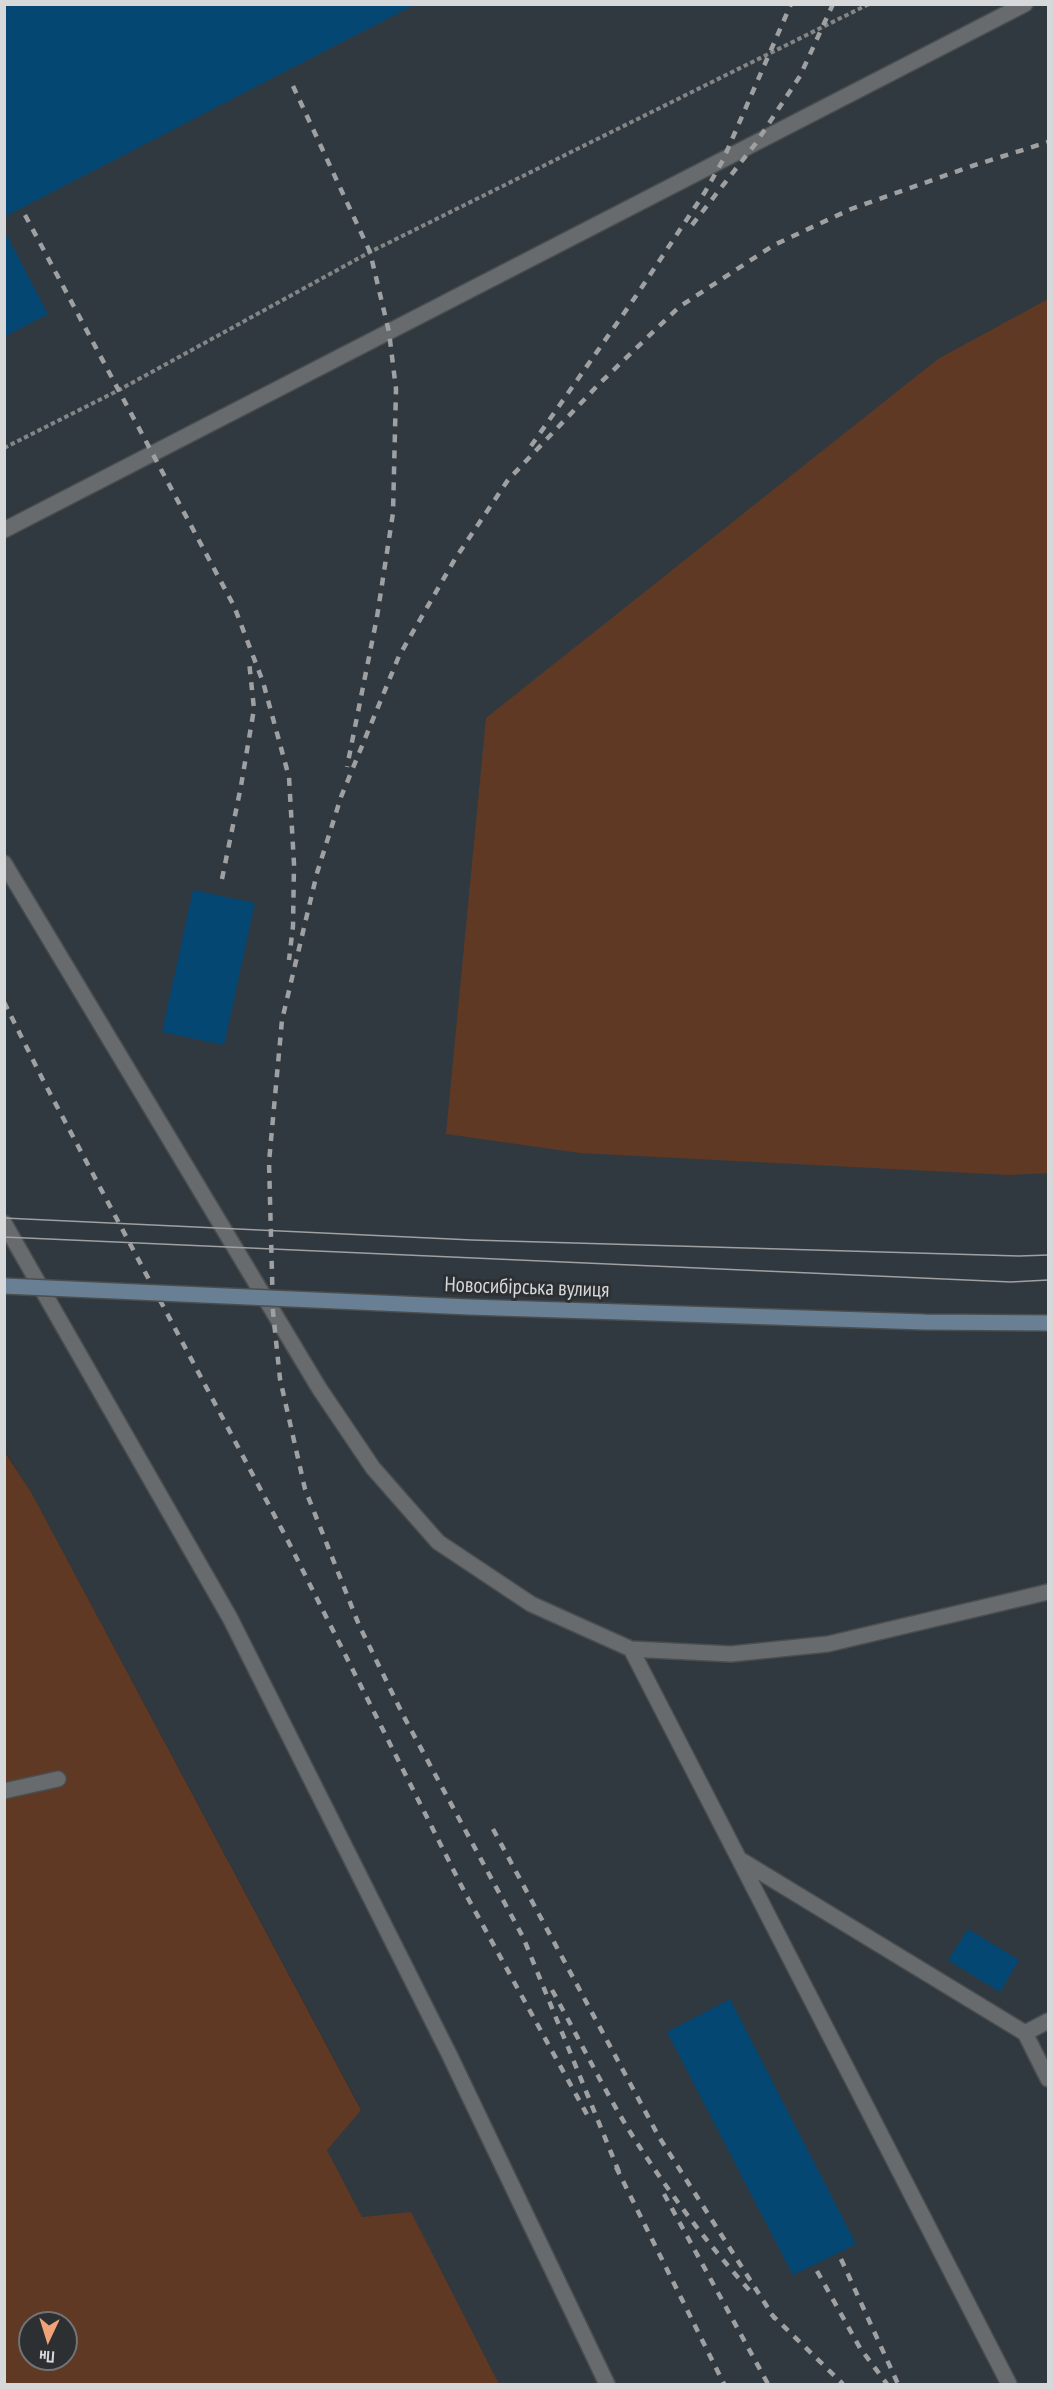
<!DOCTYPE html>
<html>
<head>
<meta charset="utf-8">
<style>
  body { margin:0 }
  #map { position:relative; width:1053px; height:2389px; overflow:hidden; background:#2d3032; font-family:"PT Sans Narrow",sans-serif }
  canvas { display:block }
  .frame { position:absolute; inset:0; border:6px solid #d6d8d9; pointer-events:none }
  .north { position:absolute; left:18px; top:2311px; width:60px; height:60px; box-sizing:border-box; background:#2d3032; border:2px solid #717375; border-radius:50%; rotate:184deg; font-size:16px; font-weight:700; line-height:24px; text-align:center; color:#d6d8d9 }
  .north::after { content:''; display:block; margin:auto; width:21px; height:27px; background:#f0a279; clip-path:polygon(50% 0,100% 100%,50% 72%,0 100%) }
</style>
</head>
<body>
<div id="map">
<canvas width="1053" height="2389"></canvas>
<div class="frame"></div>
<div class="north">Пн</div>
</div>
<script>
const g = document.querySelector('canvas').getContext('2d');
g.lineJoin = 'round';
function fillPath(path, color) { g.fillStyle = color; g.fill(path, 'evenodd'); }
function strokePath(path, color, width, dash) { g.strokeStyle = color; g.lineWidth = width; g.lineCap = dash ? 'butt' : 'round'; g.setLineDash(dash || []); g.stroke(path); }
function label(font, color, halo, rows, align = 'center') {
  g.font = font + ' "PT Sans Narrow",sans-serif'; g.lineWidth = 6; g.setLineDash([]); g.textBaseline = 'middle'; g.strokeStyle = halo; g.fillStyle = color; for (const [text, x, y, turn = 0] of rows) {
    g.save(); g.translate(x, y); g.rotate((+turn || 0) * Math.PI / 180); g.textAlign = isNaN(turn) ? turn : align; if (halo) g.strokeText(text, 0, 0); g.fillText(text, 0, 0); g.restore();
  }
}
fillPath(new Path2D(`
  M5 5H1048V2384H499L411 2213 362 2217 327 2150 361 2109 31 1492 5 1451Z`), '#313940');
fillPath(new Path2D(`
  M1048 299V1173L1009 1175 580 1153 446 1134 486 718 938 359Z
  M4 1451 31 1492 361 2110 327 2150 362 2217 411 2212 499 2384H5ZM30 2323H66V2359H30Z`), '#5f3924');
fillPath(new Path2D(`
  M4 4H416L4 217Z
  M4 230 48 314 4 337Z
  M193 890 255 903 224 1045 162 1032Z
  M968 1929 1019 1960 1000 1992 948 1960Z
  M730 1999 856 2244 793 2275 667 2032Z`), '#044772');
const service = new Path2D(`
  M4 530 1025 4
  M4 863 319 1388 373 1468 438 1542 531 1604 631 1649 731 1654 828 1644 1048 1592
  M4 1223 230 1618 449 2054 607 2384
  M631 1649 1009 2384
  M4 1791 58 1779
  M739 1859 1025 2033 1048 2079
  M1025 2033 1048 2021`);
const secondary = new Path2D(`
  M469 1307 925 1322 1048 1323`);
strokePath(service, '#4b4e4f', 18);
strokePath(secondary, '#4b4e4f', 18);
strokePath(new Path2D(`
  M4 448 119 390 370 252 869 4`), '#838687', 4, [4.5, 3]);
strokePath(service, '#686b6e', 15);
strokePath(secondary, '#697f93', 15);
strokePath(new Path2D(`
  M4 1218 472 1240 1019 1256 1048 1255
  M4 1237 1011 1282 1048 1280`), '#9ea0a1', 1.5);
strokePath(new Path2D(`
  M293 86 370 252 389 332 396 389 393 513 377 617 347 767
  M25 215 234 606 263 682 289 777 294 864 293 926 289 960
  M692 225 756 143 800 76 833 4
  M531 446 636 296 705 192 723 160 791 4
  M222 879 241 786 254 709 249 661
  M4 1002 44 1082 288 1541 464 1891 590 2120
  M493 1829 659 2137 775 2319
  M552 1990C577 2035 600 2082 627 2127 663 2185 705 2241 751 2292
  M616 2167 724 2384
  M619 2172 523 1937 403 1715 359 1625 305 1489 280 1379 273 1312 269 1162 282 1020 317 873 341 797 399 656 455 559 508 480 599 384 679 307 774 245 851 209 972 166 1048 142
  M664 2194 768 2384
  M841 2259 898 2384
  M817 2271 860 2348 887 2384
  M771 2314 843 2384`), '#9ea0a1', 4.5, [8, 8]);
const secondaryBridge = new Path2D(`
  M4 1286 469 1307`);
strokePath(secondaryBridge, '#4b4e4f', 18, []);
strokePath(secondaryBridge, '#697f93', 15);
label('21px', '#d6d8d9', '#2d3032', [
  ["Новосибірська вулиця",527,1288,2]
]);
</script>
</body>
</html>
